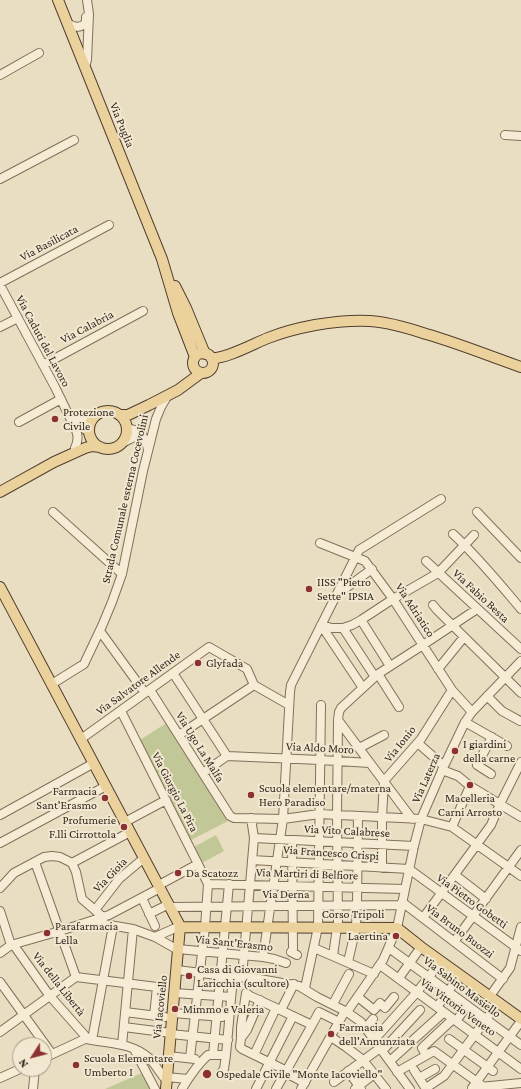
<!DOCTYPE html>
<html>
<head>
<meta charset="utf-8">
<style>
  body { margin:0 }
  #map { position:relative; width:521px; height:1089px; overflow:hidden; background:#eadec2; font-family:"Crimson Pro",serif }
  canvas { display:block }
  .north { position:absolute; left:12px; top:1037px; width:40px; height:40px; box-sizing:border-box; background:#f2e8d1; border:1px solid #a69b89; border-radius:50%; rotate:234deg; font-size:11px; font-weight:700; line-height:16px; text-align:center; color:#33281e }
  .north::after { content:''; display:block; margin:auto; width:14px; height:18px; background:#8c3031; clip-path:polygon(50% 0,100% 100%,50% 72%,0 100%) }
</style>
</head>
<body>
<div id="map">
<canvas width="521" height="1089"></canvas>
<div class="north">N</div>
</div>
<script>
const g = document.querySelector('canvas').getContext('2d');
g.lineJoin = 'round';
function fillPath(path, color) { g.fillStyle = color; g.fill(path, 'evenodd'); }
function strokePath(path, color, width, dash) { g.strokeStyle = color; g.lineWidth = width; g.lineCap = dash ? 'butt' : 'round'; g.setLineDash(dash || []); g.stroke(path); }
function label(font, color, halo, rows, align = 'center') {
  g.font = font + ' "Crimson Pro",serif'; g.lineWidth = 4; g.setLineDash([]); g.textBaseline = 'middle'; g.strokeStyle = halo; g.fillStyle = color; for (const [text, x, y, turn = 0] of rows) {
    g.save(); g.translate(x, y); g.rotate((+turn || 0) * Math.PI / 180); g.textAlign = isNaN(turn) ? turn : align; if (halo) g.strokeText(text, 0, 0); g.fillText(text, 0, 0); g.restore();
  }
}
fillPath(new Path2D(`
  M168 722 228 821 191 840 166 790 140 740Z
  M216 835 224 851 200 864 192 848Z
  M144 1072 151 1089H105Z`), '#c2c797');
const minor = new Path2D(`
  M67 23C74 27 79 29 86 23V17
  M85 67 87 60 89 14 87 0
  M0 75 39 53
  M505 135 521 136
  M0 179 74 140
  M0 283 109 225
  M0 285 55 387 70 418 75 423 89 432
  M0 327 18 318
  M43 365 143 311
  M71 415C79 421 83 422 92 419
  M19 422 61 399
  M72 422C77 432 80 437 75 448
  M127 428C130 429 134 429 137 431 143 434 147 443 148 450
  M122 443C130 440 136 433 143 438
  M53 512 122 574
  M477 512 521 558
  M453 534C478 557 499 583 521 609
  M320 543 365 561 393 599 452 690 472 712
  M426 561 521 649
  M339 593 372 569
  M433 605 437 610 521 693
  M361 620 390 666
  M321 625 332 628H343L352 625 361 620 393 599 438 573 474 535
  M321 625 363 688
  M343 628 375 677
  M100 631 145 693
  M438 669 464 637
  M173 673 227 756
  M378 674 399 707
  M52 684 84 664 102 626 112 602 122 574 143 471 156 419 161 407 168 395
  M150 690 230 816 234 818 283 819 319 814 421 819 452 827 521 876
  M487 696 502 711 520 721
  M121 711 208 884
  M338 720 370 763
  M465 722 507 746
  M179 735 254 685
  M81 739 209 647 247 669 254 685 289 705
  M420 745 444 766
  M359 748 384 735
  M442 770 458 776 470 786 521 817
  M203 773 227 756 320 760 370 763 412 819
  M491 774 477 765 492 737
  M0 815 94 763
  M125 822 166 800
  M452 827 470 786
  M254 838 414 846
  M292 840 293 949 291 952 297 955
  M0 843 106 786
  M252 860 409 869 521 951
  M35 862 76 977
  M72 863 130 832
  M382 868V817L384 781 421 739 452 690
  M455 875 486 899
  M208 884 405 889
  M159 885 198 864
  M0 888 14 873 44 857 52 856 60 857 72 863 76 872 82 899 103 917
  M142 898 155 926
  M402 902 503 979
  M170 907 401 905
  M95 910 119 879 144 858
  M0 911 11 945
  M149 914 169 904
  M423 918 491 825 500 804 521 762
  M92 922 133 929 155 937 178 950
  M338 927 337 815 338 720 339 712 341 708 378 674 423 645 477 609
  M155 937 180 926
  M454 942 473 916 521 850
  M13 944 49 995 87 1038
  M314 948 374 974
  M389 948 521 1045
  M178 949 263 957 274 959 286 963
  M0 953 11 945 60 931 109 915 160 888
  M333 956 337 927
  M263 957 283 819 290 692 291 685 359 550 441 499
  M348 962 356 927 357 905 358 816
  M380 965 521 1069
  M177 970 233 977 254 978 299 986 317 997 347 1012 361 1022 410 1089
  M76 977 157 987 154 1016
  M242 977 254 838 251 818
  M399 978 421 947
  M0 982 52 1054
  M305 988 318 927 321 705
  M175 993 231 997
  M490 996 510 968 521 927
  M358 997 374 1010 380 1003 385 1008 394 997
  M333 1004 349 974
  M437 1007 460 975
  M281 1010 294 984
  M125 1012 165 1017
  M347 1012 383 960 397 928 414 846 421 819 444 766 465 722 472 712 521 661
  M173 1013 222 1017
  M456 1021 467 1006
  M124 1027 171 1033
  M366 1028 373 1019
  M0 1032 76 977
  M171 1034 228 1040
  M331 1037 346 1047 363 1060 386 1089
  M241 1038 247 1030 260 1000
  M87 1039C109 1044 131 1042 149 1058 155 1064 160 1073 166 1080
  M449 1039 493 1071
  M92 1040 113 926
  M374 1040 417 992 441 961
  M122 1045 133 929
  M134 1049 155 1089
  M382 1051 420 1010
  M213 1055 229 884
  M254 1055 276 1008
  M426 1055 422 1048 423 1047 453 1019
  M168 1056 195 1059
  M44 1058 87 1038
  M190 1058 205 927 208 884
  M390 1061 444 1012
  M414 1070 426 1089
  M348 1071 361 1089
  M397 1072 434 1051 484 1087
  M220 1074 224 1069 226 1055 233 977
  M166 1077 188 1079
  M0 1078 20 1069
  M419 1078 435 1069
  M334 1082 380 1048
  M305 1083 286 1073 283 1069 242 1049 240 1047 241 1038V1027L246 993 250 996 276 1008 312 1025 319 1012 339 1022
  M480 1087 521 1083
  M426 1088 444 1076 499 1002
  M472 1088 521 1021
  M33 1089 35 1069
  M182 1089C189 1077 197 1065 208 1055H226
  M256 1089 293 1016
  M276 1089 312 1025
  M301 1089 345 1011
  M355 1089 374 1074`);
const major = new Path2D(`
  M58 0 162 259 178 313 195 357
  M175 286 186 308 205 354
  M193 363a10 10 0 1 1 20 0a10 10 0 1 1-20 0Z
  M211 358C224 360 255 343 268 338 283 332 299 328 315 325 333 322 352 320 370 321 389 322 408 328 426 334 458 343 489 356 521 367
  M89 430a19 19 0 1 1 38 0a19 19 0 1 1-38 0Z
  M120 415H128L149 405 178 390 201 373
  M0 492 54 462 85 448 92 446 100 447
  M0 587 180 926 166 1089
  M180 927 397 928 421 947 521 1019`);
strokePath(minor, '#82705b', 10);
strokePath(major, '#503e2f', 12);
strokePath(minor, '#f6ecd5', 8);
strokePath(major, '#ebd29d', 10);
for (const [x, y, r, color] of [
  [55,419,4,"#8c3031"],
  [309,589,4,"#8c3031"],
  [198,663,4,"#8c3031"],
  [455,751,4,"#8c3031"],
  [470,785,4,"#8c3031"],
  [251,795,4,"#8c3031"],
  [105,798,4,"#8c3031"],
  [124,827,4,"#8c3031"],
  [178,873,4,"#8c3031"],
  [47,933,4,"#8c3031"],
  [396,936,4,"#8c3031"],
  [189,976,4,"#8c3031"],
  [175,1009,4,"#8c3031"],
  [331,1034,4,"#8c3031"],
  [76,1065,4,"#8c3031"],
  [207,1074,5,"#8c3031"]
]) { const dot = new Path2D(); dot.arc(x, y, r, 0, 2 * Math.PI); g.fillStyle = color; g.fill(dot); strokePath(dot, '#f2e8d1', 1.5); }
label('12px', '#33281e', '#f2e8d1', [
  ["Via Puglia",122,125,68],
  ["Via Basilicata",49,243,-28],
  ["Via Calabria",87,327,-28],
  ["Via Caduti del Lavoro",43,341,62],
  ["Strada Comunale esterna Cocevolini",125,499,-77],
  ["Via Fabio Besta",481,596,43],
  ["Via Adriatico",415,610,57],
  ["Via Salvatore Allende",138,683,-36],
  ["Via Ionio",400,744,-51],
  ["Via Ugo La Malfa",200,747,58],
  ["Via Aldo Moro",320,748,3],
  ["Via Laterza",426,778,-66],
  ["Via Giorgio La Pira",175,792,63],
  ["Via Vito Calabrese",347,831,3],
  ["Via Francesco Crispi",331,853,4],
  ["Via Martiri di Belfiore",307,874,2],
  ["Via Gioia",110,875,-46],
  ["Via Derna",286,894],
  ["Via Pietro Gobetti",472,901,36],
  ["Corso Tripoli",353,914],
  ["Via Bruno Buozzi",460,931,37],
  ["Via Sant'Erasmo",234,943,6],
  ["Via della Libertà",59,984,52],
  ["Via Sabino Masiello",462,987,37],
  ["Via Iacoviello",160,1007,-84],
  ["Via Vittorio Veneto",458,1007,36]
]);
label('12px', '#33281e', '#f2e8d1', [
  ["Protezione",63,412],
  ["Civile",63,426],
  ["IISS \"Pietro",317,582],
  ["Sette\" IPSIA",317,596],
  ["Glyfada",206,663],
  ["I giardini",463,744],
  ["della carne",463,758],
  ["Scuola elementare/materna",259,788],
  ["Hero Paradiso",259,802],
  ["Farmacia",97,791,"right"],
  ["Sant'Erasmo",97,805,"right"],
  ["Macelleria",470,798,"center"],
  ["Carni Arrosto",470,812,"center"],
  ["Profumerie",116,820,"right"],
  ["F.lli Cirrottola",116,834,"right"],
  ["Da Scatozz",186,873],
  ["Parafarmacia",55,926],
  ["Lella",55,940],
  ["Laertina",388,936,"right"],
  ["Casa di Giovanni",197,969],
  ["Laricchia (scultore)",197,983],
  ["Mimmo e Valeria",183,1009],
  ["Farmacia",339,1027],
  ["dell'Annunziata",339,1041],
  ["Scuola Elementare",84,1058],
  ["Umberto I",84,1072],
  ["Ospedale Civile \"Monte Iacoviello\"",216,1074]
], 'left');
</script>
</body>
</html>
